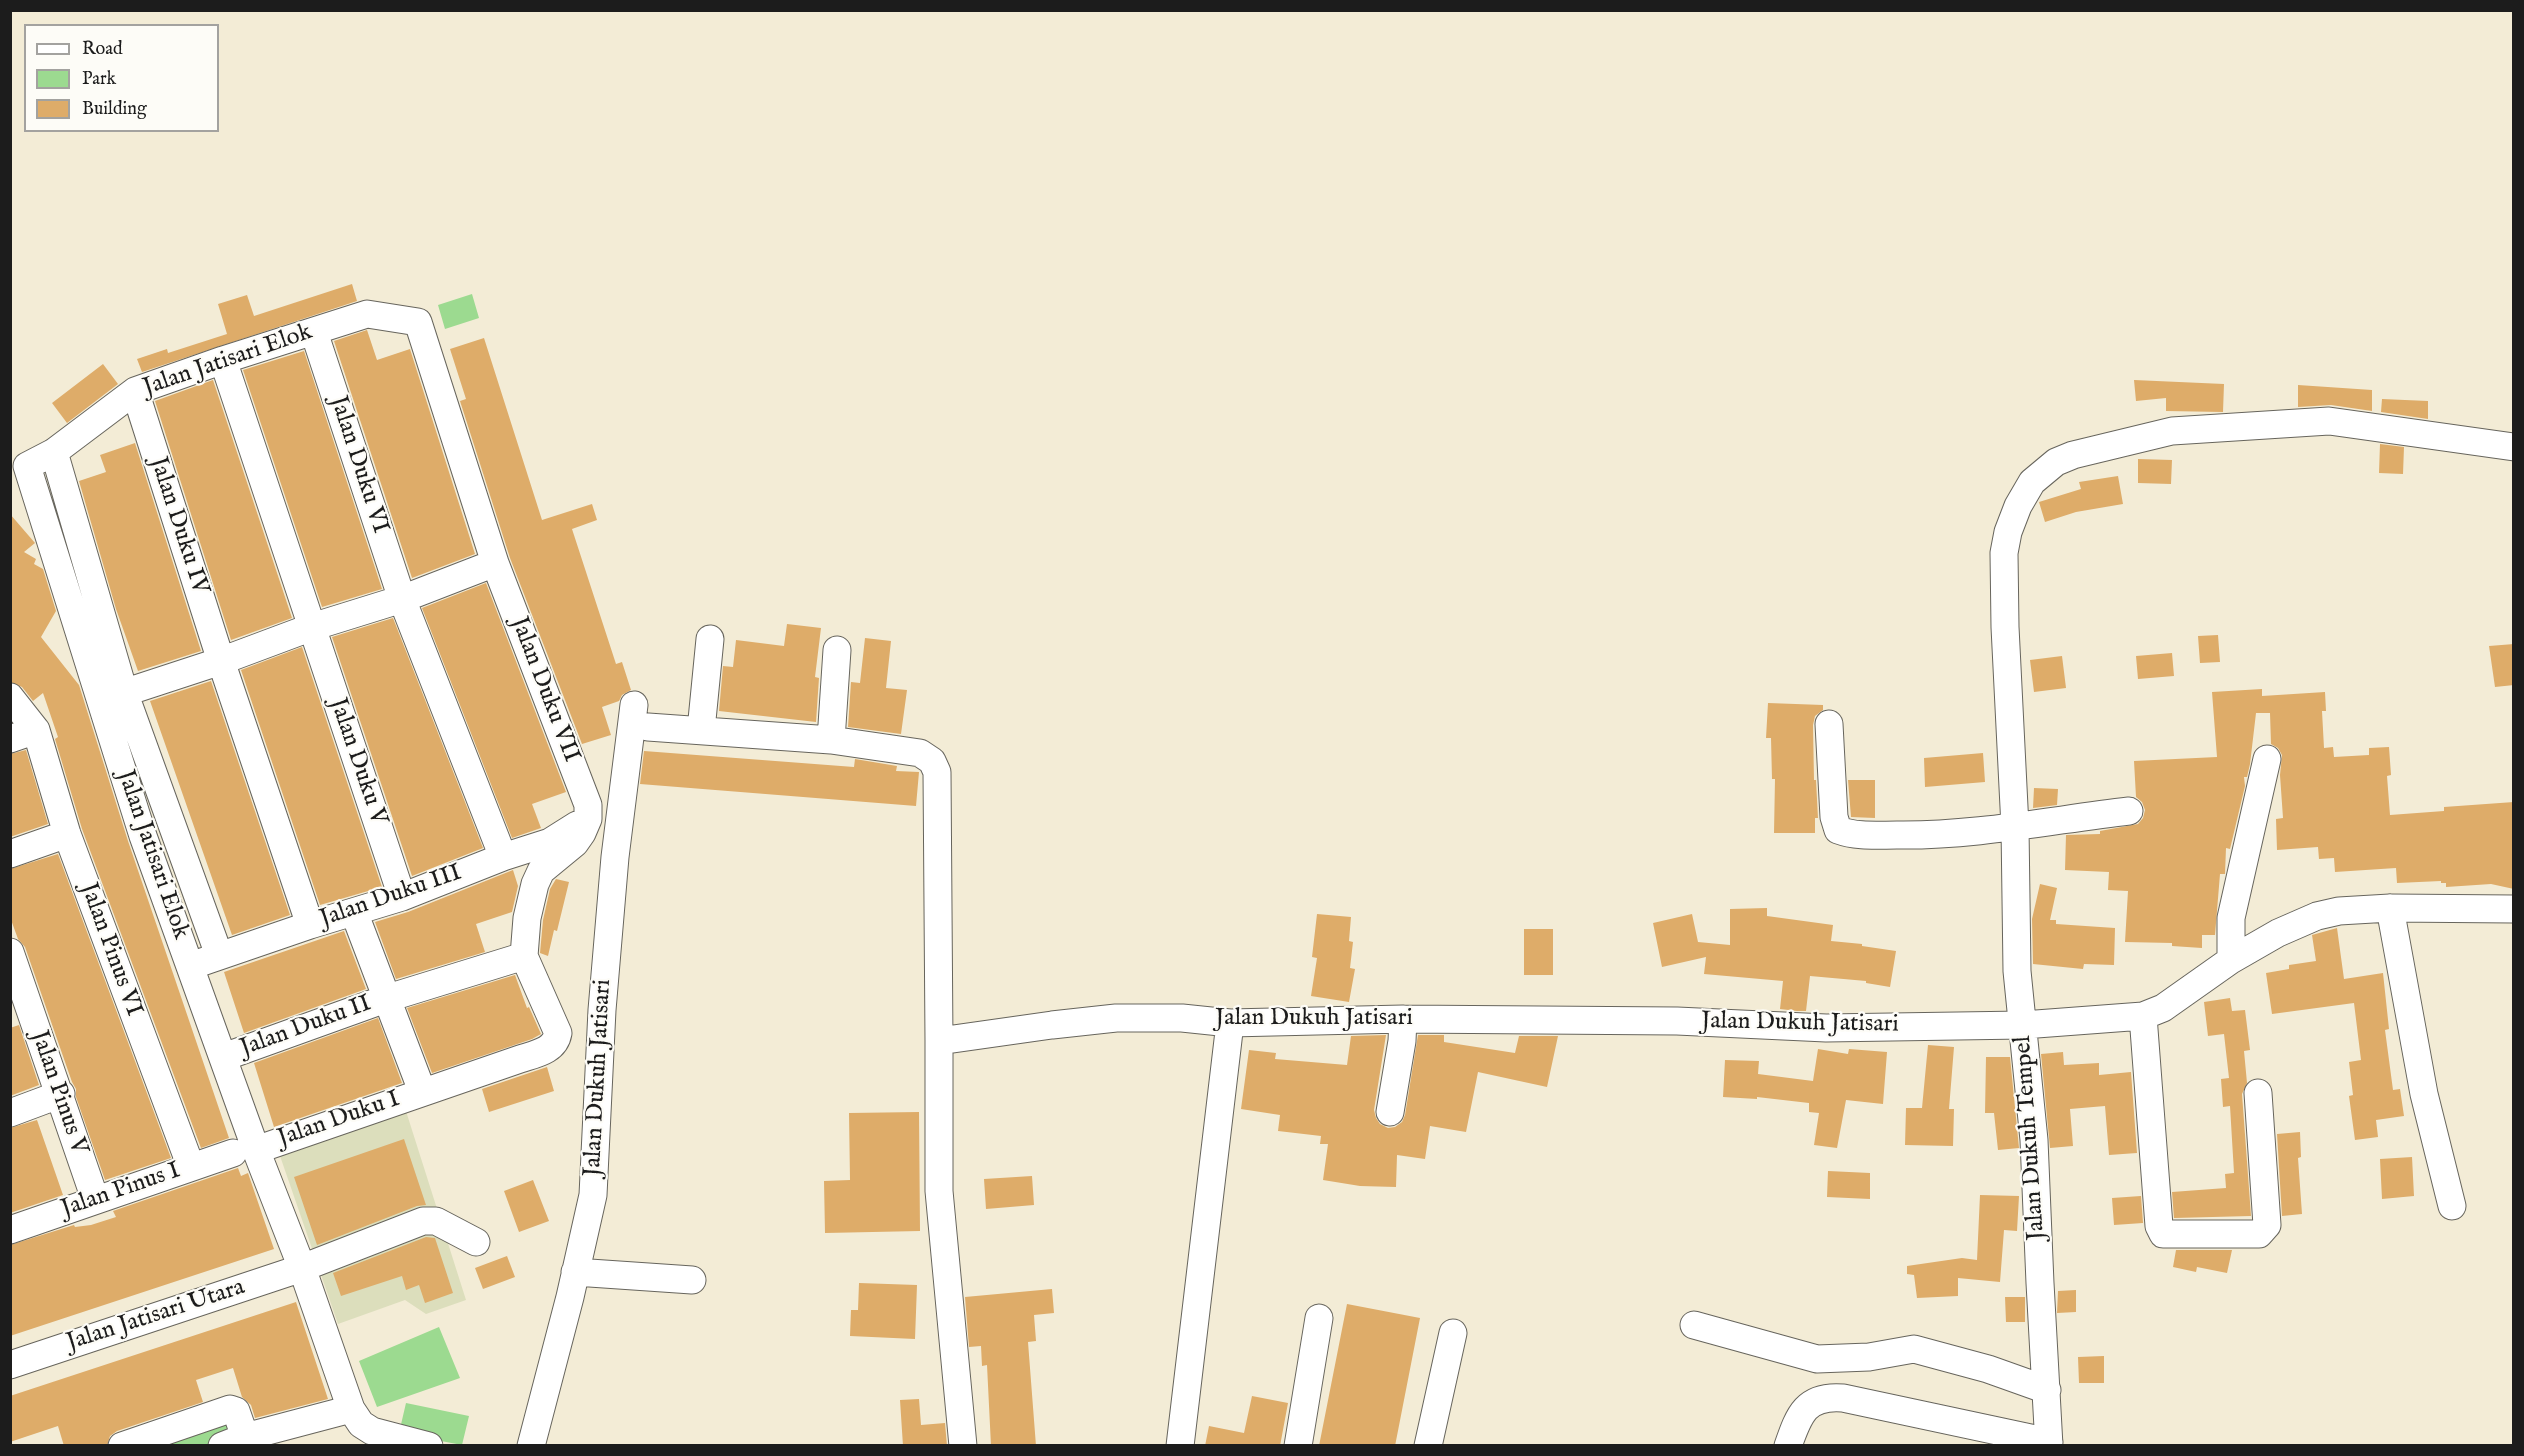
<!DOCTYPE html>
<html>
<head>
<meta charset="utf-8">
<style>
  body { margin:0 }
  #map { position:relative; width:2524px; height:1456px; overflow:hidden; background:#f3ecd6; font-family:"IM FELL English",serif }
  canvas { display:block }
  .frame { position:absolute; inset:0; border:12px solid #1c1c1c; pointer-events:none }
  .legend { position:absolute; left:24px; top:24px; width:195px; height:108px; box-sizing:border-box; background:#fdfcf7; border:2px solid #a3a29f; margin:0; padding:8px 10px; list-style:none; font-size:18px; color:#1c1c1c }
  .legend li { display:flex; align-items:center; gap:12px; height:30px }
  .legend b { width:30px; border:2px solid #a3a29f }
</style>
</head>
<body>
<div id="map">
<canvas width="2524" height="1456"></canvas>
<div class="frame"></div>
<ul class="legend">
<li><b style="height:8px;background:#fff"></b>Road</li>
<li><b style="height:16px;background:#9cda90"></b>Park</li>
<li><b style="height:16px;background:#deac69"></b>Building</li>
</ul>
</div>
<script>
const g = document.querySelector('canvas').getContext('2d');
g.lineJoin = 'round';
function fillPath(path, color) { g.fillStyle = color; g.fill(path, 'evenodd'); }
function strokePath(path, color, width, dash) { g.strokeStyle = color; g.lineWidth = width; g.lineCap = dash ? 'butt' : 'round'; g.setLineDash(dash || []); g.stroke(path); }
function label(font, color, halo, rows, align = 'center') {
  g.font = font + ' "IM FELL English",serif'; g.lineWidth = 4.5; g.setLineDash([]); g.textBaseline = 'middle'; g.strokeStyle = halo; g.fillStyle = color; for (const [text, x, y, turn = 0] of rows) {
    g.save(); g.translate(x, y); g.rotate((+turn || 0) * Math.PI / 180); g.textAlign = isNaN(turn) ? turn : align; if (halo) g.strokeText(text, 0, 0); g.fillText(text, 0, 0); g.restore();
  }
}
fillPath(new Path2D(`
  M405 1108 466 1300 426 1314 405 1300 338 1324 279 1153Z`), '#dcdebc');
fillPath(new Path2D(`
  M472 294 479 318 445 329 438 305Z
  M439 1327 460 1378 377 1407 359 1361Z
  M406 1403 469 1416 462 1445 399 1433Z
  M232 1411 239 1435 206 1445 128 1446Z`), '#9cda90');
fillPath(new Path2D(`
  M352 284 357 301 142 372 137 359 167 349 168 353 227 334 218 304 247 295 254 316Z
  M367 330 377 360 410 349 475 554 412 578 334 341Z
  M484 338 542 520 592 504 597 520 572 529 616 664 622 662 631 690 622 695 619 701 602 707 611 735 582 744 510 558 460 401 466 399 450 349Z
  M304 351 382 589 322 607 243 370Z
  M103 364 118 384 67 423 52 403Z
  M213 380 292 618 231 640 155 401Z
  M2134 380 2224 384 2223 412 2166 411V398L2136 401Z
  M2298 385 2372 390V411L2331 405 2298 407Z
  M2382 399 2428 401V419L2381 412Z
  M135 443 201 651 138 671 116 609 79 481 106 472 100 455Z
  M2380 444 2404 447 2403 474 2379 473Z
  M2138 459 2172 460 2171 484 2138 483Z
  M2118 476 2123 504 2076 512 2045 522 2039 502 2081 489 2079 482Z
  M10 514 35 543 24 552 36 559 34 564 43 569 56 611 41 637 79 685 128 841 229 1138 201 1148 82 829 55 739 58 737 43 693 33 701 22 687 10 682Z
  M486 583 566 792 532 804 541 828 512 838 422 608Z
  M393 618 483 848 412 876 332 637Z
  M787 624 821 628 815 677 819 678 816 722 719 711 723 666 733 667 736 640 784 646Z
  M2218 635 2220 662 2200 663 2198 636Z
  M865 638 891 641 886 688 907 690 901 734 848 727 851 682 860 683Z
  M2514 644V685L2495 687 2489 646Z
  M302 647 382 887 320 905 241 670Z
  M2172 653 2174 676 2138 679 2136 656Z
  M2062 656 2066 688 2034 692 2030 660Z
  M211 681 290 915 232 935 150 701Z
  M2262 689V696L2325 692 2326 711H2322L2324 748 2333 747 2334 757 2369 755V748L2389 747 2391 775 2387 776 2390 815 2444 811V807L2514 802V889L2491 884 2446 887V883H2441V881L2397 883 2396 868 2335 872 2334 858 2319 859 2318 847 2277 850 2276 819 2283 818 2280 775 2282 755 2278 748 2271 744 2270 713H2256L2250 764 2247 777H2244L2245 786 2230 849 2226 848 2225 874H2220L2215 935H2202V948L2172 946V943L2125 942 2128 891 2108 890 2109 872 2065 870 2066 835 2100 834V831L2138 824 2143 818 2145 810 2142 802 2136 797 2134 761 2217 757 2212 692Z
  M1768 703 1823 705V710L1815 716 1813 725 1814 780H1816L1818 818H1815V833H1774L1775 779H1772L1771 738H1766Z
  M26 750 48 824 10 837V754Z
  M644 751 854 767 855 759 897 766 896 771 919 772 916 806 640 784Z
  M1983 753 1985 782 1925 787 1924 758Z
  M1848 780H1875V818L1851 817Z
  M2034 788 2058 789 2057 805 2033 808Z
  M58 854 171 1158 105 1180 76 1097V1089L72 1082 25 947 18 939 10 917V869Z
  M513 870 518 886 512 912 476 924 485 952 396 979 375 922 408 912Z
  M556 879 569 882 557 931 554 930 548 956 540 953 543 920 550 889Z
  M2040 884 2057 888 2050 920H2056V924L2115 928 2114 965 2084 964 2083 969 2033 964 2032 919Z
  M1767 908V916L1833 925 1831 941 1862 944V946L1896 951 1890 987 1866 983V981L1810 976 1806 1011H1797L1780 1009 1783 981 1704 974 1706 957 1662 967 1653 923 1692 914 1698 942 1730 945V909Z
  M1317 914 1351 917 1349 941 1353 942 1350 968 1355 969 1349 1002 1311 996 1317 958 1312 957Z
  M2337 928 2344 979 2383 973 2389 1029 2385 1030 2393 1090 2400 1089 2404 1116 2376 1120 2378 1137 2355 1140 2349 1096 2353 1095 2349 1062 2361 1060 2354 1003 2272 1014 2266 973 2289 969V965L2316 961 2312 935Z
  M1524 929H1553V975H1524Z
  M344 931 366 989 244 1033 224 972Z
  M515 975 527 1008 529 1007 541 1034 532 1039 432 1073 407 1008Z
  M2230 998 2232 1011 2245 1010 2250 1050 2244 1051 2247 1083 2242 1094 2251 1216 2174 1218 2172 1192 2226 1188 2225 1174 2234 1173 2230 1106 2223 1107 2221 1079 2229 1078 2224 1034 2208 1036 2204 1002Z
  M378 1018 402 1083 274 1127 254 1063Z
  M19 1025 39 1085 10 1096V1028Z
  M1386 1035 1374 1110 1376 1118 1380 1124 1388 1128 1395 1127 1402 1122 1405 1115 1418 1035H1444V1042L1515 1053 1519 1036H1558L1547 1087 1478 1072 1466 1132 1430 1126 1425 1159 1397 1155 1396 1187 1360 1186 1323 1180 1328 1144H1320L1321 1136 1278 1131 1280 1115 1241 1109 1249 1050 1276 1053 1275 1059 1347 1065 1351 1036Z
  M1928 1045 1954 1047 1949 1109H1954L1953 1146 1905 1145 1906 1108H1922Z
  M1818 1049 1848 1054 1849 1049 1887 1052 1883 1104 1846 1100 1837 1148 1814 1145 1819 1113 1809 1112V1103L1757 1097V1099L1723 1097 1725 1060 1759 1061 1758 1074 1813 1081Z
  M2063 1052 2064 1065 2099 1063V1075L2131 1072 2137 1153 2109 1155 2105 1106 2070 1109 2073 1146 2050 1148 2041 1054Z
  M1986 1057H2010L2019 1148 1998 1150 1994 1113H1985Z
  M547 1067 554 1091 489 1112 482 1089Z
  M919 1112 920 1231 825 1233 824 1181 850 1180 849 1113Z
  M37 1120 63 1195 10 1213V1128Z
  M2300 1132 2301 1157 2298 1158 2302 1214 2282 1216 2277 1134Z
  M404 1139 426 1205 417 1206 317 1245 294 1177Z
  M2412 1157 2414 1196 2382 1199 2380 1159Z
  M238 1168 241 1176 248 1173 274 1249 10 1336V1245L74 1225 75 1227 91 1225 116 1217 113 1211Z
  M1828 1171 1870 1173V1199L1827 1197Z
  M1032 1176 1034 1205 986 1209 984 1179Z
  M533 1180 549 1221 519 1232 504 1191Z
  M1980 1195 2019 1196 2017 1231 2004 1230 2000 1282 1958 1278V1296L1917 1298 1914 1275 1907 1274V1266L1962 1258 1977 1260Z
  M2141 1196 2143 1223 2114 1225 2112 1198Z
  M426 1237 435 1238 453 1293 425 1303 419 1285 406 1290 402 1276 341 1296 333 1273Z
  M2176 1250H2232L2227 1273 2197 1267 2196 1272 2173 1267Z
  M507 1256 515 1277 483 1289 475 1268Z
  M859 1283 917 1285 915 1339 850 1336 851 1310H858Z
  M1052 1289 1054 1313 1034 1315 1036 1341 1028 1342 1036 1446H991L987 1365 982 1366 981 1346 969 1347 965 1297Z
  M2076 1290V1312L2057 1313 2058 1291Z
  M2005 1297H2025V1322H2006Z
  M296 1302 328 1399 255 1418 251 1405 242 1397 233 1368 196 1380 203 1402 117 1431 110 1436 107 1446H64L58 1426 10 1442V1396Z
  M1347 1304 1420 1318 1395 1446H1319Z
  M2104 1356V1383H2079L2078 1357Z
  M1252 1396 1288 1403 1280 1446H1205L1209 1426 1244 1433Z
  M919 1399 921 1425 945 1423 947 1446H903L900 1400Z`), '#deac69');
const minor = new Path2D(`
  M314 332 402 599 503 857
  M223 360 402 897
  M135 391 221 661 310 925
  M54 452 124 692 219 955
  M10 697 36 730 67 834 191 1167
  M108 698 221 661 312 627 402 599 495 563
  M1829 724 1834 817 1838 830C1857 837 1877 835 1897 835 1975 836 2052 820 2129 811
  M648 727 831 740 920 753 932 761 937 772 939 1041
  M701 730 710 639
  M10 739 36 730
  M831 740 837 650
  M10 854 67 834
  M2390 908 2424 1094 2452 1206
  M354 912 422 1091
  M10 952 95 1199
  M2231 960V918L2267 759
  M202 962 310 925 402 897 503 857 550 842 577 825
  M2143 1016 2159 1226 2163 1234H2259L2267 1225 2258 1093
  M224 1057 388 998 524 956
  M1390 1112 1402 1041 1403 1019
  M10 1113 61 1094
  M256 1150 520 1059C535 1054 555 1051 558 1033L524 956 527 918 535 884 541 871 575 843 582 833 588 819V805L495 563 418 322 367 314 223 360 135 391 54 452 27 466 143 836 256 1150 302 1268 351 1409 361 1424 372 1431 429 1446
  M10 1230 233 1153
  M575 1272 692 1280
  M1694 1325 1817 1359 1869 1357 1914 1349 1988 1369 2047 1390
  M10 1365 302 1268 423 1221H436L476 1242
  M122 1446 230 1409 236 1411 245 1437
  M222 1446 245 1437 351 1409
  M531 1446 570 1297 593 1195 602 1010 615 857 634 705
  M963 1446 939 1191V1041L1052 1025 1116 1018H1182L1230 1023 1403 1019 1677 1021 1826 1028 2023 1025 2143 1016 2163 1008 2231 960 2278 933 2317 916 2339 911 2390 908 2514 909
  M1180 1446 1230 1023
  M1298 1446 1319 1318
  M1428 1446 1453 1333
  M1788 1446C1799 1414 1806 1395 1843 1398L2049 1442
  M2049 1446 2040 1283 2034 1140 2017 971 2015 827 2005 627 2004 553 2008 532 2018 506 2032 482 2056 462 2073 455 2172 431 2329 421 2514 447`);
strokePath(minor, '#67655d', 29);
strokePath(minor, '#fff', 27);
label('24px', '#1c1c1c', '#fdfcf7', [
  ["Jalan Jatisari Elok",228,361,-19],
  ["Jalan Duku VI",358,465,72],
  ["Jalan Duku IV",178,526,72],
  ["Jalan Duku VII",544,690,69],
  ["Jalan Duku V",357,762,71],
  ["Jalan Jatisari Elok",152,855,71],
  ["Jalan Duku III",391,897,-19],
  ["Jalan Pinus VI",110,950,70],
  ["Jalan Dukuh Jatisari",1314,1019],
  ["Jalan Dukuh Jatisari",1800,1024,1],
  ["Jalan Duku II",306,1027,-20],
  ["Jalan Dukuh Jatisari",599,1078,-87],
  ["Jalan Pinus V",58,1093,71],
  ["Jalan Duku I",339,1120,-19],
  ["Jalan Dukuh Tempel",2031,1138,-94],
  ["Jalan Pinus I",121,1191,-19],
  ["Jalan Jatisari Utara",156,1316,-18]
]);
</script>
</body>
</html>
